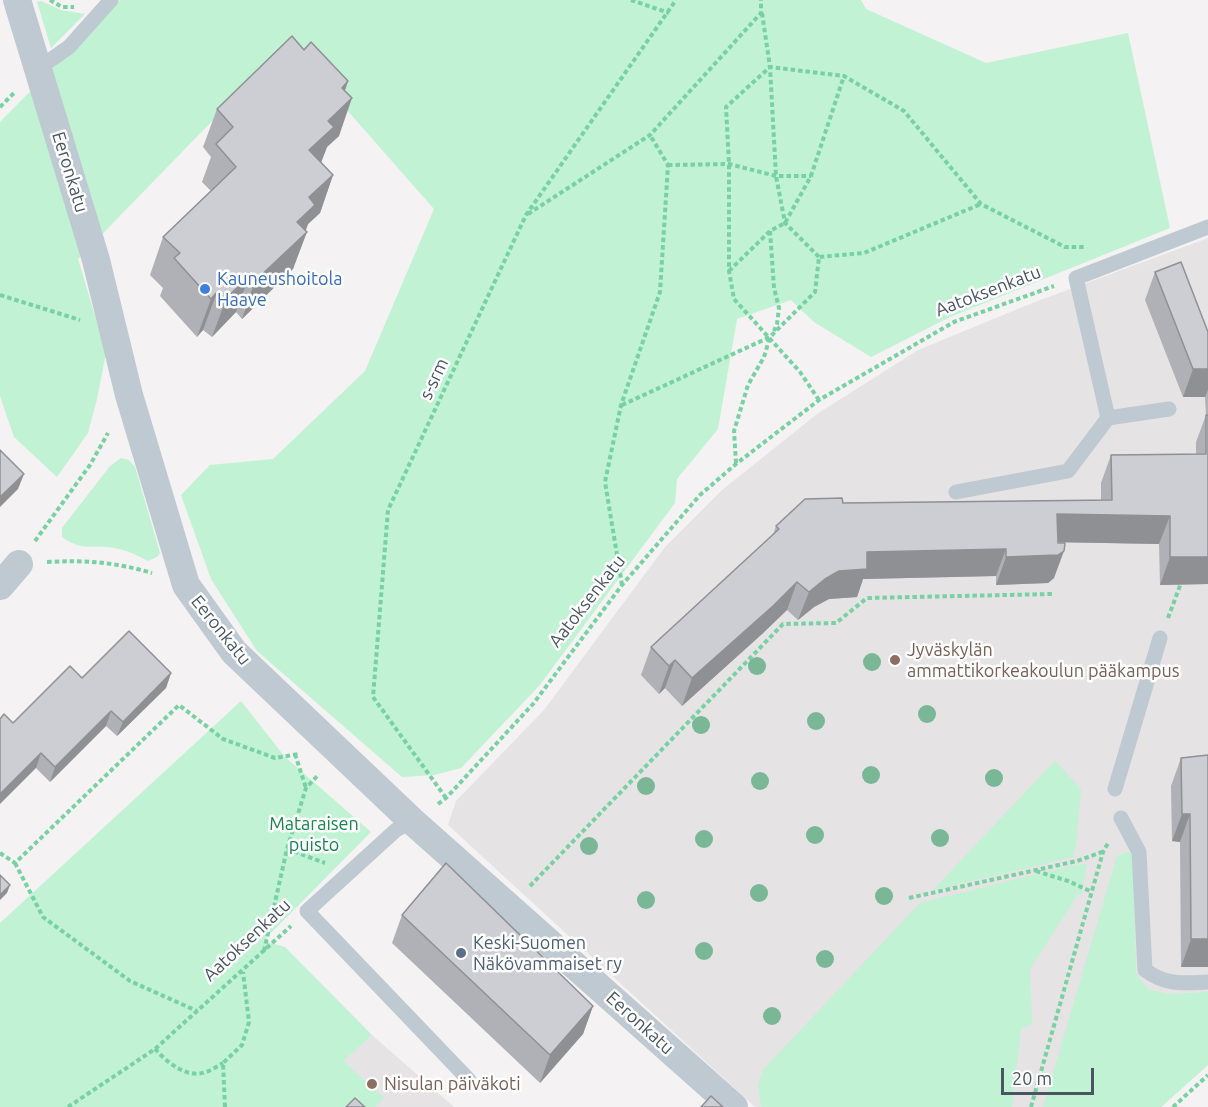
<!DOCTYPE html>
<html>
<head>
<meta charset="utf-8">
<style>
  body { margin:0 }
  #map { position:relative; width:1208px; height:1107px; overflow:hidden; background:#f4f2f2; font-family:Ubuntu,sans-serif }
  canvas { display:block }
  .scale { position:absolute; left:1001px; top:1068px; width:93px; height:27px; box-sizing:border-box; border:3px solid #495560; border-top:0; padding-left:8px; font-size:18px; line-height:21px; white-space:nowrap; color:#495560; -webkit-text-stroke:4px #fff; paint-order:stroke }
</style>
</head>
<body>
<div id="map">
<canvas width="1208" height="1107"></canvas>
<div class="scale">20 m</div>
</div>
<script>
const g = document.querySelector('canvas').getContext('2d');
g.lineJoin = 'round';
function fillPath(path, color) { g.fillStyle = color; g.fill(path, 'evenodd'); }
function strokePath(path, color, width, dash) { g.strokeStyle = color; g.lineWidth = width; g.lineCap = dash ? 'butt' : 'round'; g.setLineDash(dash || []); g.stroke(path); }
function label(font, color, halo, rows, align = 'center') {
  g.font = font + ' Ubuntu,sans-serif'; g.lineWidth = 5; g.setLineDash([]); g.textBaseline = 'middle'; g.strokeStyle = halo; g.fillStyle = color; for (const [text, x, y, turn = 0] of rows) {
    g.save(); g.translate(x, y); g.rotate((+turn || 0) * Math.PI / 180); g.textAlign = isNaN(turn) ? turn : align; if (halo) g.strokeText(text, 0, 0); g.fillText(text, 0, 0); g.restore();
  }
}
fillPath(new Path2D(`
  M1208 238V1065L1161 1107H755L448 825 456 801 544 710 665 547 722 490 817 414 918 350 1035 302Z
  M372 1035 454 1107H289Z`), '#e5e3e4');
fillPath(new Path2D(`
  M120 0H861L866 9 986 63 1128 33 1170 228 950 317 871 357 814 322 791 300 737 319 718 429 677 479 675 503 539 686 461 768 434 775 402 777 257 651 211 579 181 495 210 465 273 459 365 371 434 209 288 43 78 259 106 353 97 399 88 433 57 477 14 437 0 396V122Z
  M41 1 61 10 85 14 51 48 37 2Z
  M121 458 129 460 135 467 160 553 157 557 148 561C135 554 122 548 107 547 85 545 83 551 62 537V528L110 466Z
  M241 701 285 757 371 832 263 941 285 947 372 1035 343 1061 384 1098 375 1107H0V923Z
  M1055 761 1081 789 1076 845 1073 857 933 890Z
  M1128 852 1133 854 1136 973 1147 989 1168 994 1208 992V1065L1161 1107H1043L1117 856Z
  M1087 864 1081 895 1078 894 1030 969 1032 1024 1021 1029 1012 1107H761L758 1085 763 1070 920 903 1070 866Z`), '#c0f2d3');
strokePath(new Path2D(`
  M50 0 62 7H74
  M631 0 669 13
  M762 13 770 67 776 176 785 223 819 257
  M0 107 14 93
  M668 165 729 164 776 176H811
  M528 214 650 135 761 13V0
  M770 231 774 288 779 308 777 324 774 331
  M729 271 770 231 785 223 811 176 844 76
  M0 295 80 320
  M819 400 800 372 734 299 729 271V164L726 107 770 67 844 76 904 111 981 204 1065 247H1086
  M622 405 770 337 815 292 819 257 864 253 981 204
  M736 463 734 431 748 385 764 357 770 337
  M35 541 90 465 108 433
  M47 562C85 560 115 562 152 573
  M622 585 605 482 621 405 660 292 668 165 650 135
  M1168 618 1181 583
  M295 754 306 788
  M446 798 373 697 388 510 526 215 676 0
  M438 804 446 798 533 704 622 585 700 495 736 464 819 400 954 322 1054 286
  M287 849 325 863
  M0 853 15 863 179 705 223 739 275 758 299 754
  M15 863 43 917 130 981 197 1011
  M1036 871 1068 881 1092 892
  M530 886 783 624 836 623 867 598 1052 594
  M909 898 1077 861 1102 852
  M264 951 287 849 306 788 319 774
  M155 1049C167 1062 186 1079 206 1072 212 1070 218 1066 223 1063
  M68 1107 155 1049 291 926
  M225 1107 223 1063 242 1045 249 1022 243 972
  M1031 1107 1103 852 1108 843
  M1173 1107 1208 1075`), '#77d1a3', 4, [4.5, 3]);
strokePath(new Path2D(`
  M39 68 69 47 111 0
  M1169 409 1108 418 1076 278 1208 227
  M956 492 1068 471 1108 418
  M1115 789 1160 638
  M1121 818 1139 852 1145 970C1167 986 1183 983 1208 982
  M412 821 396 830 307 911 469 1080`), '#bfc9d1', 15);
strokePath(new Path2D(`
  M17 0 96 260 129 395 186 585 234 652 412 821 734 1107
  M0 586 19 564`), '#bfc9d1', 28);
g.fillStyle = '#79b797';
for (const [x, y] of [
  [872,662],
  [757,666],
  [927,714],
  [816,721],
  [701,725],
  [871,775],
  [994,778],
  [760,781],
  [646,786],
  [815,835],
  [940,838],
  [704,839],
  [589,846],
  [759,893],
  [884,896],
  [646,900],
  [704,951],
  [825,959],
  [772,1016]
]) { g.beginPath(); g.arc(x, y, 9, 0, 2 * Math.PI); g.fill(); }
fillPath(new Path2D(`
  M304 50 348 81 345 91 339 136 327 147 321 163 333 175 320 213 308 224 293 269 242 319 236 312 212 337 203 330 197 337 160 296 163 288 150 275 163 237 211 191 202 182 211 157 203 147 217 109Z
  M1155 272 1208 332V584L1160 585 1159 544 1058 542 1054 578 1048 583 996 585V576L863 579 857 597 829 599 814 607 798 620 787 610 762 634 682 706 665 688 659 694 641 675 651 647 773 535 776 526 843 503 1101 500V483L1111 455 1196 454V442L1206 415 1205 397H1183L1145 300Z
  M171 673 166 688 117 736 106 726 50 782 36 768 13 723 82 678Z
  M1208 755V967H1181L1180 842 1172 841 1171 786 1181 758Z
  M402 915 593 1006 583 1034 540 1083 392 943Z`), '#afb1b6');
fillPath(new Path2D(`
  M348 81 337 113 352 98 339 136 327 147 320 165 309 150 342 88Z
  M333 175 320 213 308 224 304 234 307 232 293 269 242 319 255 281 297 222 309 197Z
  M250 274 236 312 212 337 226 299Z
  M217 292 203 330 197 337 211 299Z
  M1193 369H1208V390L1205 397H1183Z
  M24 474 18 489 0 507V497Z
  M1057 514 1170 516 1159 544 1047 542Z
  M1006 549 996 576 863 579 857 597 829 599 814 607 798 620 809 592 825 579 867 552Z
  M1064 551 1054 578 1048 583 996 585 1006 557Z
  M1170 557H1208V584L1160 585Z
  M797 582 787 610 762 634 682 706 692 678Z
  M675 660 665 688 659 694 669 666Z
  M171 673 166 688 117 736 123 722Z
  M111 711 106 726 50 782 55 767Z
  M41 753 36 768 0 804V794Z
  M1182 814H1190L1180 842 1172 841Z
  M10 885 7 893 0 900V895Z
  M1191 939H1208V967H1181Z
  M593 1006 583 1034 540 1083 550 1055Z`), '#8f9094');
const building = new Path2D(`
  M292 36 304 50 311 42 348 81 342 88 352 98 328 121 334 127 309 150 333 175 309 197 315 205 297 222 307 232 255 281 250 274 226 299 217 292 211 299 174 258 180 253 163 237 236 167 216 144 233 127 217 109Z
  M1181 262 1208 332V369H1193L1155 272Z
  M1206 415H1208V557H1170V516L1057 514 1058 543H1065L1064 551 1058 555 1006 557V549L867 552V569L839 571 825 579 809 592 797 582 773 606 692 678 675 660 669 666 651 647 779 529 776 526 805 499 842 498 843 503 1112 500 1111 455 1206 454Z
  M0 450 24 474 0 497Z
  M129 631 171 673 123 722 111 711 55 767 41 753 0 794V719L4 714 13 723 70 666 82 678Z
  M1208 755V939H1191L1190 814H1182L1181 758Z
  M446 863 593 1006 550 1055 402 915Z
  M0 875 10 885 0 895Z
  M711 1096 723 1107H701Z
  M355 1098 365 1107H346Z`);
fillPath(building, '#ccced4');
strokePath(building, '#8f9094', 1.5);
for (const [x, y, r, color] of [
  [205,289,6,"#3f7fe0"],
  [895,660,6,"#8d6e63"],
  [461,953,6,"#5c6f8a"],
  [372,1084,6,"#8d6e63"]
]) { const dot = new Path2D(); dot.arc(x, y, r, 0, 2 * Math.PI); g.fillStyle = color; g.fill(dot); strokePath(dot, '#fff', 2); }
label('18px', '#495560', '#fff', [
  ["Eeronkatu",70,172,73],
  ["Aatoksenkatu",988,291,-21],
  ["s-srm",434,379,-65],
  ["Aatoksenkatu",587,601,-52],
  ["Eeronkatu",221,630,51],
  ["Aatoksenkatu",247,940,-43],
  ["Eeronkatu",640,1023,42]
]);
label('18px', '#366cbe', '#fff', [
  ["Kauneushoitola",217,279],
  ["Haave",217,300]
], 'left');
label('18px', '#785e54', '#fff', [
  ["Jyväskylän",907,650],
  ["ammattikorkeakoulun pääkampus",907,671],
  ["Nisulan päiväkoti",384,1084]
], 'left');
label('18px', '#14864c', '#fff', [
  ["Mataraisen",314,824],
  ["puisto",314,845]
]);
label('18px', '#4e5e75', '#fff', [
  ["Keski-Suomen",473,943],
  ["Näkövammaiset ry",473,964]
], 'left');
</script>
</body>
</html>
